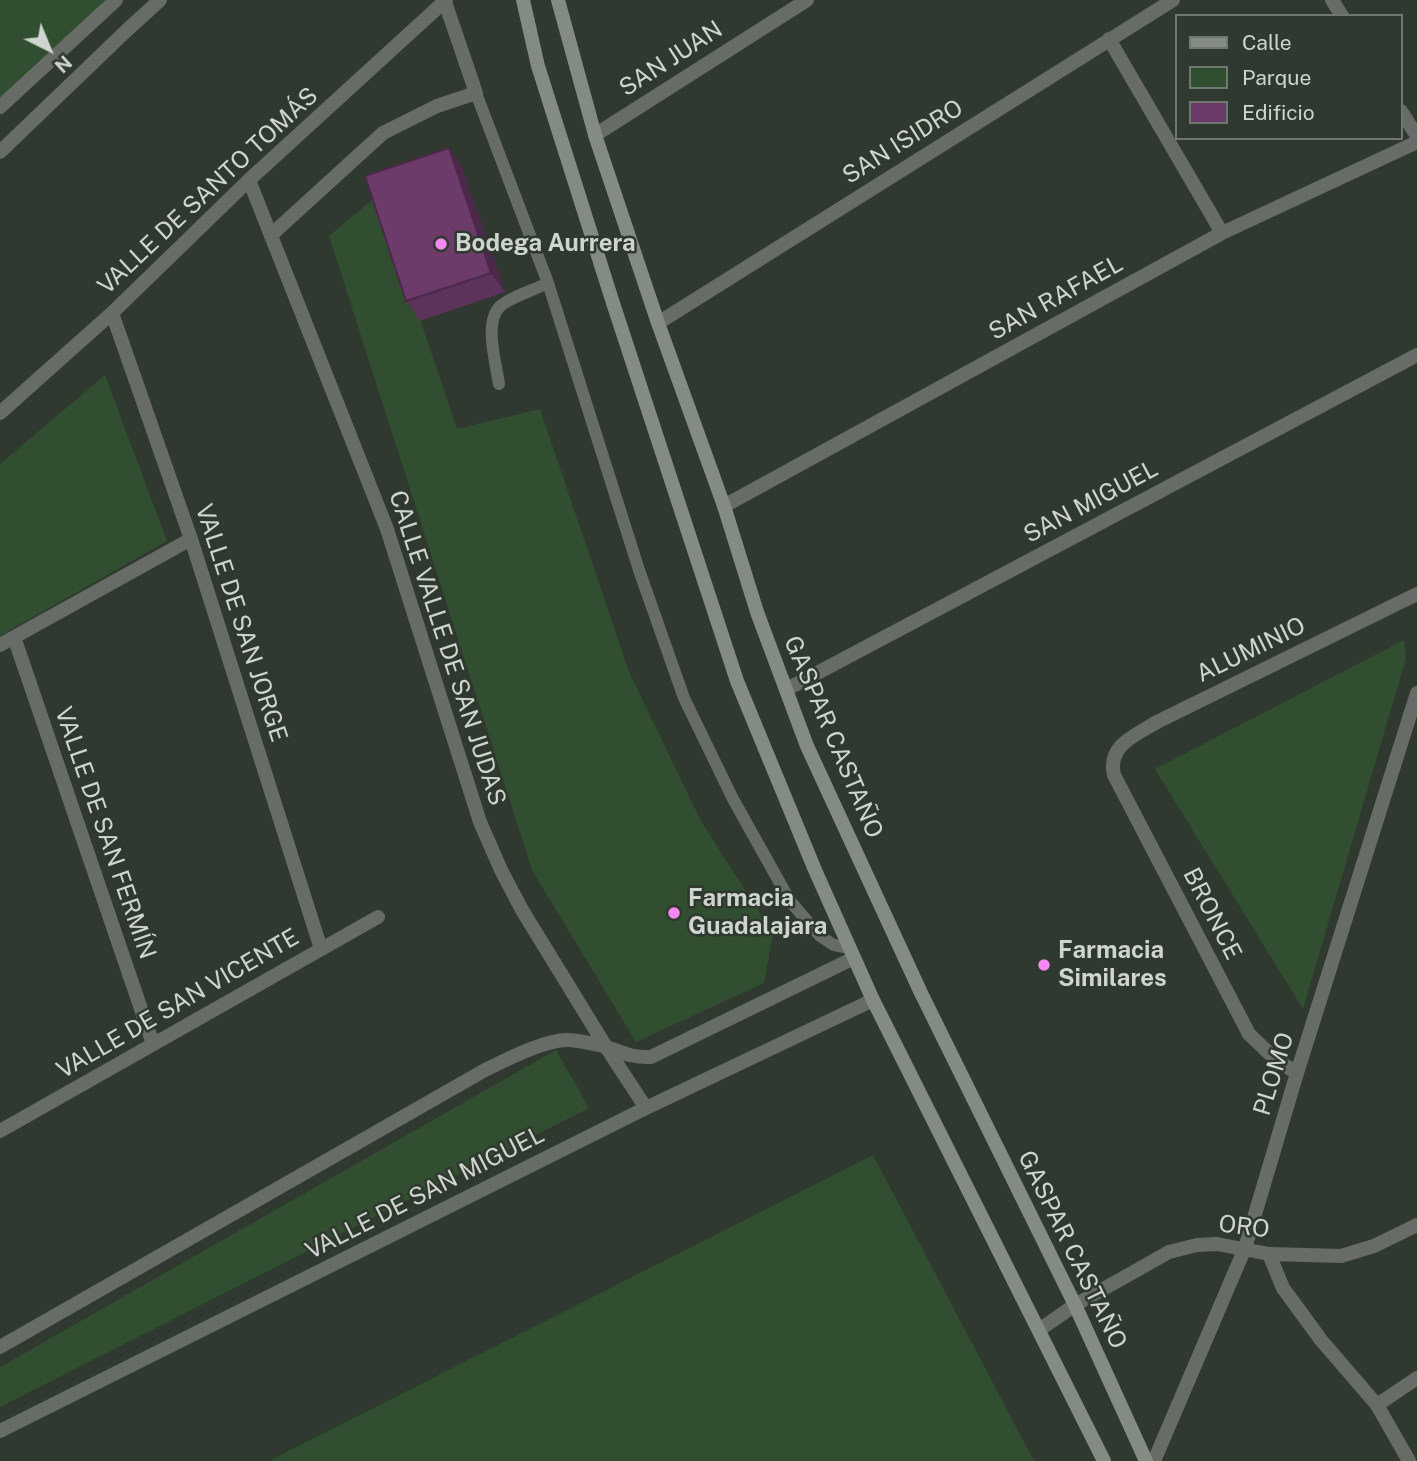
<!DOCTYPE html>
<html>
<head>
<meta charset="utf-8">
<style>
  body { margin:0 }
  #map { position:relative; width:1417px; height:1461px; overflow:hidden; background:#2f392f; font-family:"Public Sans",sans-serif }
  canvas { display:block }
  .legend { position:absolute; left:1175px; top:14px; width:228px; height:126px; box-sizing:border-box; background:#2f392f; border:2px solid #6f776f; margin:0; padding:9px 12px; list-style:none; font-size:21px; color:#cfd5ce }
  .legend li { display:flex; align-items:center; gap:14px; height:35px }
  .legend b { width:35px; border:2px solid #6f776f }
  .north { position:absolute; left:14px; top:14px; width:70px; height:70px; -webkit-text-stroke:5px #2f392f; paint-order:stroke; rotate:137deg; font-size:19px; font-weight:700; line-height:28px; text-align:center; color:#cfd5ce }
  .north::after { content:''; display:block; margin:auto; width:24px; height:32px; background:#cfd5ce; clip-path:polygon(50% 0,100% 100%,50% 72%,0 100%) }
</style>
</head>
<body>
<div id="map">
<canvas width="1417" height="1461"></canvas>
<ul class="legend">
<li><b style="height:9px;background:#838b83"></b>Calle</li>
<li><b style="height:19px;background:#324e31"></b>Parque</li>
<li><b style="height:19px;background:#6c3b6a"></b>Edificio</li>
</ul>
<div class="north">N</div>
</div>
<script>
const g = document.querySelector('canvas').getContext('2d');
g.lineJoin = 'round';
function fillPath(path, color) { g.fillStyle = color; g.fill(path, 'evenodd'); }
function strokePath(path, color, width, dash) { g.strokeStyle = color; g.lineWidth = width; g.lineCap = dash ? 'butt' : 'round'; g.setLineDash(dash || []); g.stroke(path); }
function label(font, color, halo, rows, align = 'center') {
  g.font = font + ' "Public Sans",sans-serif'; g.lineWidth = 5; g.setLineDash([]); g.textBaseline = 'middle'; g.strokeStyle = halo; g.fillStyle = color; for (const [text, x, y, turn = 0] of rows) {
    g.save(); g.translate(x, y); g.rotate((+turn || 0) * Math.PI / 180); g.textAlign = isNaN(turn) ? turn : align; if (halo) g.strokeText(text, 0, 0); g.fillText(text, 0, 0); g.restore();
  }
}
fillPath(new Path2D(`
  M0 0H110L0 101Z
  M378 195 457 429 540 409 629 672 701 821 773 934 764 983 636 1042 532 870 329 236Z
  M105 375 167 541 0 636V464Z
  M1404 640 1406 658 1303 1009 1155 769Z
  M556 1050 589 1108 0 1407V1367Z
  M873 1155 1034 1461H269Z`), '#324e31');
strokePath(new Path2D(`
  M476 93 548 283 639 570 684 698 733 799 790 901 820 936 834 945 849 948
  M499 384C496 363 482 318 503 304 516 295 534 290 548 283`), '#686c67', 12);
strokePath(new Path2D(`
  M1332 0 1342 16
  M1109 39 1222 233
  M0 107 116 0
  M1401 111 1417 136
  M595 135 807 0
  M0 152 126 31 160 0
  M249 180 387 529 480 822 501 870 522 910 606 1047 646 1108
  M271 235 383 133 437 106 476 93 445 2
  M112 313 191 539 321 949
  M658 323 1173 0
  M0 413 112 313 249 180 446 0
  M724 506 1222 233 1417 142
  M14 637 153 1044
  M0 645 191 539
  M787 689 1417 355
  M1297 1073 1276 1060 1249 1034 1114 775C1107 745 1136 735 1157 722L1417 594
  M0 1131 378 917
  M1269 1254 1283 1288 1321 1340 1377 1405
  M1039 1330 1075 1305 1169 1252 1197 1245 1217 1244 1269 1254 1341 1256 1374 1246 1417 1225
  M0 1347 485 1070C506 1060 544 1040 567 1040 577 1040 589 1043 599 1045 620 1050 627 1058 651 1057L854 958
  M0 1431 646 1108 873 1000
  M1154 1461 1245 1248 1297 1073 1417 693
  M1409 1461 1377 1405 1417 1378`), '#686c67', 14);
strokePath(new Path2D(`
  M523 0 538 66 612 300 737 681 815 870 873 1000 1104 1461
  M558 0 595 135 658 323 724 506 757 612 807 746 921 993 1075 1305 1146 1461`), '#838b83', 14);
fillPath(new Path2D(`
  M449 148 462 167 505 292 420 321 406 301Z`), '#5d335b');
fillPath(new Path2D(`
  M449 148 462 167 505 292 491 273Z`), '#4c294a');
const building = new Path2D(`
  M449 148 491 273 406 301 365 176Z`);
fillPath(building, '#6c3b6a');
strokePath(building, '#4c294a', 2);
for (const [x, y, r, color] of [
  [441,244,7,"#f489f0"],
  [674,913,7,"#f489f0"],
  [1044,965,7,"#f489f0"]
]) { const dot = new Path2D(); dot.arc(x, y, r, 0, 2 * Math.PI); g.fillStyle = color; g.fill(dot); strokePath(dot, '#2f392f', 2.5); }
label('24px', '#cfd5ce', '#2f392f', [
  ["SAN JUAN",671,59,-33],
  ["SAN ISIDRO",903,142,-32],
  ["VALLE DE SANTO TOMÁS",208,191,-43],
  ["SAN RAFAEL",1056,298,-29],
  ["SAN MIGUEL",1091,502,-28],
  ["VALLE DE SAN JORGE",241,623,72],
  ["CALLE VALLE DE SAN JUDAS",447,648,72],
  ["ALUMINIO",1251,650,-26],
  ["GASPAR CASTAÑO",833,737,67],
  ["VALLE DE SAN FERMÍN",105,833,71],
  ["BRONCE",1212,914,63],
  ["VALLE DE SAN VICENTE",178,1004,-30],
  ["PLOMO",1274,1074,-73],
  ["VALLE DE SAN MIGUEL",425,1193,-27],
  ["ORO",1244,1227,7],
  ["GASPAR CASTAÑO",1072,1250,64]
]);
label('bold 24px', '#cfd5ce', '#2f392f', [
  ["Bodega Aurrera",455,244],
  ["Farmacia",688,899],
  ["Guadalajara",688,927],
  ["Farmacia",1058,951],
  ["Similares",1058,979]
], 'left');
</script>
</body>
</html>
